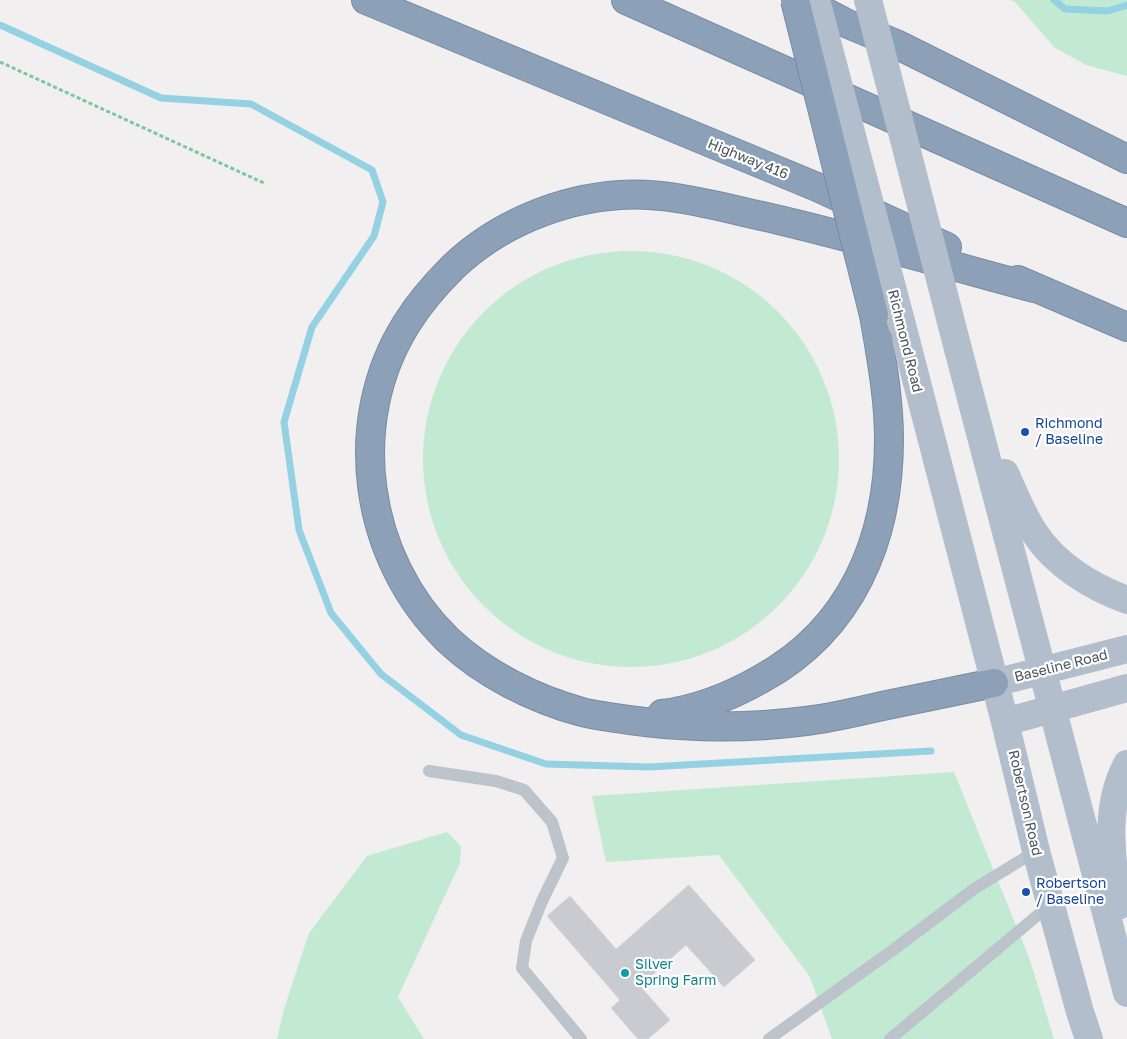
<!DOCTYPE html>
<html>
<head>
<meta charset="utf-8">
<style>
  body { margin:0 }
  canvas { display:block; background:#f1efef }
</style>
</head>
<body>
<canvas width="1127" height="1039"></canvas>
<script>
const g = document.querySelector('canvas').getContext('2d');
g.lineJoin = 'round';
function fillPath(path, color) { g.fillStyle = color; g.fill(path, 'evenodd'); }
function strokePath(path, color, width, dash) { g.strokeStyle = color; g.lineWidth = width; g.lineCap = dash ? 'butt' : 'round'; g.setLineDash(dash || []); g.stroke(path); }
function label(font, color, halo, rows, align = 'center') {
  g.font = font + ' "Golos Text",sans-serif'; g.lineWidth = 4.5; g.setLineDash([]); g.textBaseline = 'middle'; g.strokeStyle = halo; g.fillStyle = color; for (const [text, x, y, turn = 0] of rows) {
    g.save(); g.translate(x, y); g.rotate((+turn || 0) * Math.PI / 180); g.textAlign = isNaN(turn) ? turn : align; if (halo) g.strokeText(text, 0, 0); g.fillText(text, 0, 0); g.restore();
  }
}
fillPath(new Path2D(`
  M1010 0H1127V76L1086 65 1055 48 1015 2Z
  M423 459a208 208 0 1 1 416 0a208 208 0 1 1-416 0Z
  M954 772 1030 960 1054 1039H832L810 977 719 855 606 862 592 796Z
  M447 832 461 846 460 863 398 997 424 1039H277L284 1009 309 933 367 856Z`), '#c2ead2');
strokePath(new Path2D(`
  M1054 0 1065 9 1108 11 1127 5
  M0 25 161 98 251 104 372 170 383 202 374 236 312 327 284 422 299 530 331 613 381 674 461 735 546 764 649 767 931 751`), '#94d1e3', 7);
const building = new Path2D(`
  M689 885 755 960 724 987 686 945 640 986 670 1020 648 1039H638L611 1008 620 1000 547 916 570 896 616 949Z`);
fillPath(building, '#c9cbd1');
strokePath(building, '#d4d5da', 1);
const highway = new Path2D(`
  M366 0 817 187 947 247
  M626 0 1127 223
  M803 1 848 24 896 44 1127 159
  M1018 280 1127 327
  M994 683C961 690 926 697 892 704 863 710 835 718 806 721 752 728 698 728 645 722 624 719 602 717 582 712 534 699 484 674 448 640 364 559 344 422 407 323 420 302 436 284 453 267 497 225 559 199 620 195 668 192 716 206 762 216 854 237 944 264 1034 288
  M662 714C697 710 731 696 761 679 852 629 889 539 889 439 889 398 881 356 874 315`);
strokePath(highway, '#778ca4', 30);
strokePath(new Path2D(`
  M0 62 266 184`), '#7ec5a3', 3, [4, 2.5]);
strokePath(new Path2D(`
  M429 771 496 781 524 790 552 822 563 858 542 901 526 941 522 968 581 1039
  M769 1039 893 950 974 889 1036 851
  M890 1039 1051 904`), '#bcc3ca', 12);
strokePath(new Path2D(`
  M902 325 1005 722 1036 851 1080 1012 1089 1039
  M958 349 1127 993
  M1005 473C1014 493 1022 514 1034 532 1055 565 1092 587 1127 600
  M994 683 1127 649
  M1005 722 1127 688
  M1118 906C1112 857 1103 809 1127 764`), '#b2becb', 28);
strokePath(highway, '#8ca1b8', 28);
const highwayBridge = new Path2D(`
  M795 0 874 315`);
strokePath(highwayBridge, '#778ca4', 30, []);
strokePath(new Path2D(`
  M816 0 902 325
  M868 0 958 349`), '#b2becb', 28);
strokePath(highwayBridge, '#8ca1b8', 28);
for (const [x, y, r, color] of [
  [1025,432,5,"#1a4fb4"],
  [1026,892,5,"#1a4fb4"],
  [625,973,5,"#0f9aa8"]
]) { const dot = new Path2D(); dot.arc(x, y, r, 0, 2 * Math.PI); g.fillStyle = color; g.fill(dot); strokePath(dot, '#fff', 2); }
label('14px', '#49525a', '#fff', [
  ["Highway 416",748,159,22],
  ["Richmond Road",905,341,76],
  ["Baseline Road",1061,666,-14],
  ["Robertson Road",1025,803,77]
]);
label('14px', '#164399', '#fff', [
  ["Richmond",1035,424],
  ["/ Baseline",1035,440],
  ["Robertson",1036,884],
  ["/ Baseline",1036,900]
], 'left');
label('14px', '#0d838f', '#fff', [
  ["Silver",635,965],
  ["Spring Farm",635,981]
], 'left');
</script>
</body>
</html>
